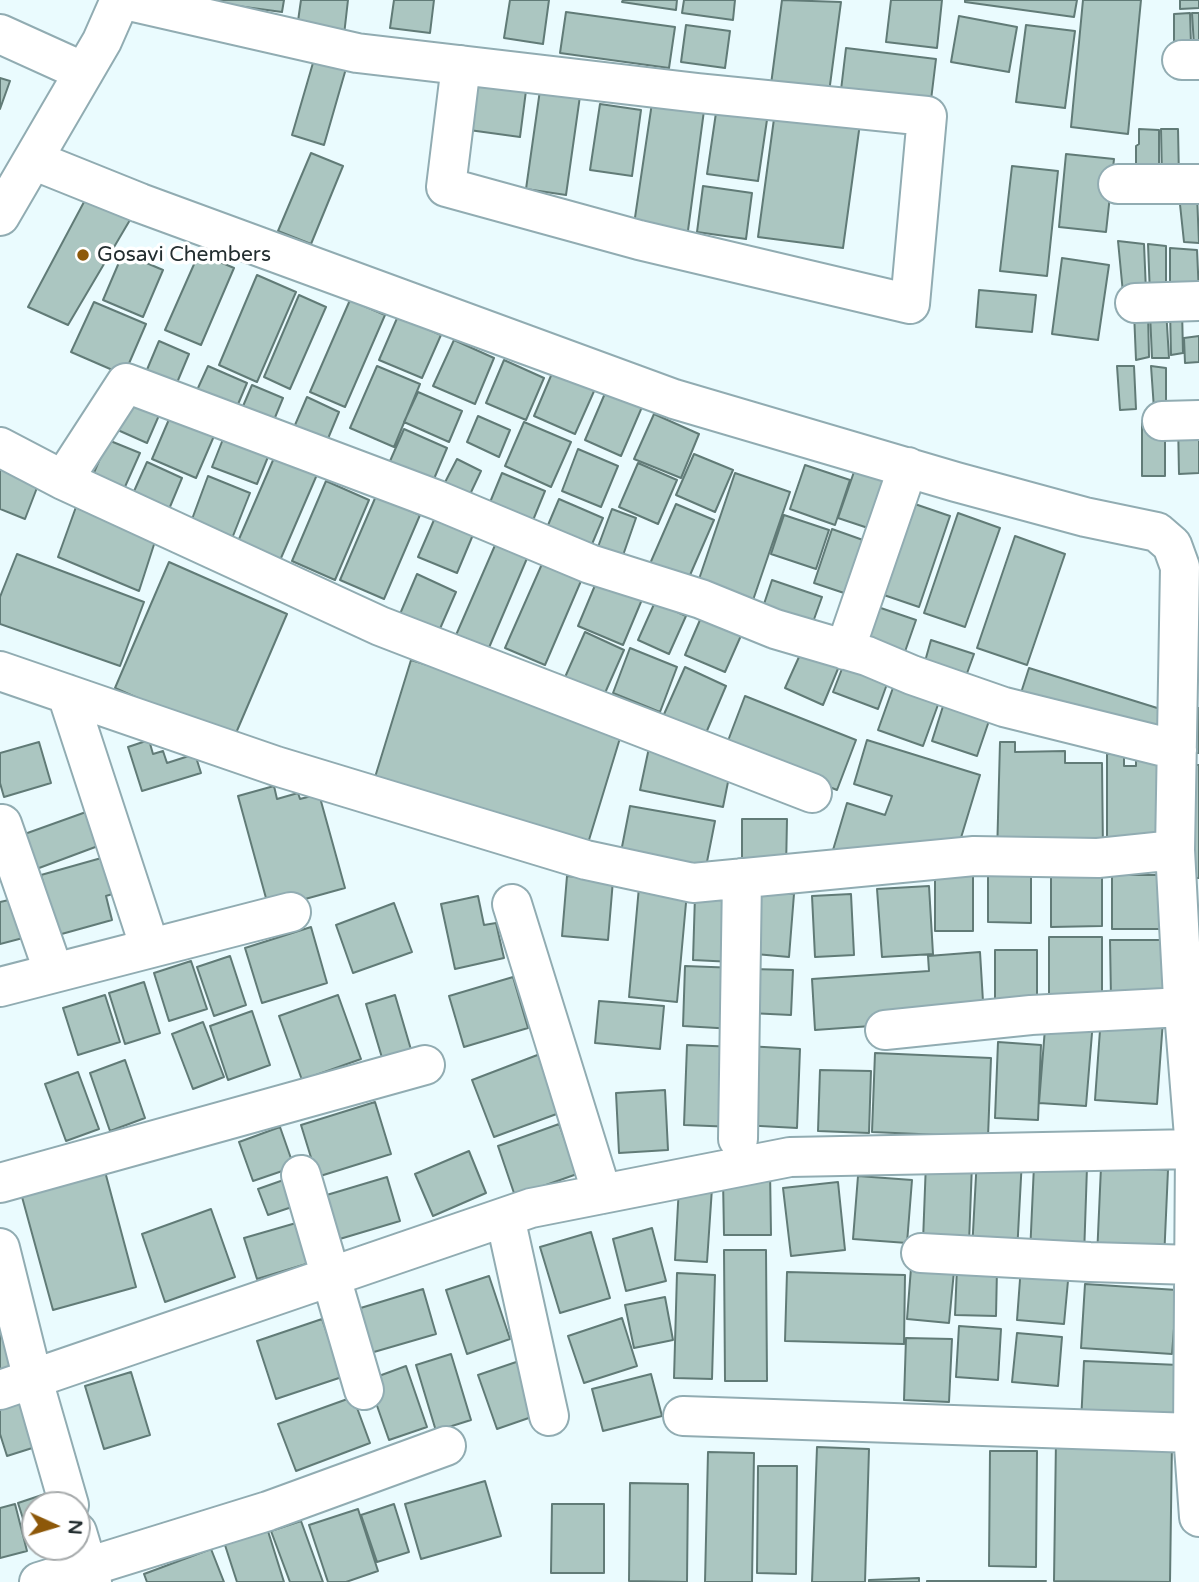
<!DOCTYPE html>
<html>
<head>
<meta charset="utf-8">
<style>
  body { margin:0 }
  #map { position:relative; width:1199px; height:1582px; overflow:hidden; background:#eafbfe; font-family:"Varela Round",sans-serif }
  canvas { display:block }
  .north { position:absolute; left:21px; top:1491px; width:70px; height:70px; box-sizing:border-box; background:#fff; border:2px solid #a7abac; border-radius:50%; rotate:94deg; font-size:19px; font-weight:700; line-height:28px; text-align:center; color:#232e30 }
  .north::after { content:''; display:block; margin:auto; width:24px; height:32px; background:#8d5809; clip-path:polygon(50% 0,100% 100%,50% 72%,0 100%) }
</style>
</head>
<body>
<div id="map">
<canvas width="1199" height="1582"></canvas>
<div class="north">N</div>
</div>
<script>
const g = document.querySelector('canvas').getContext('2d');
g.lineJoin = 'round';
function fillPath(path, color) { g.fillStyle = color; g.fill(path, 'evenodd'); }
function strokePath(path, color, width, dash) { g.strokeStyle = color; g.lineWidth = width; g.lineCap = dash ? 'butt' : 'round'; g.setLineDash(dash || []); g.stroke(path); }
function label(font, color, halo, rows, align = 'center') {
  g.font = font + ' "Varela Round",sans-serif'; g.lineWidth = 7; g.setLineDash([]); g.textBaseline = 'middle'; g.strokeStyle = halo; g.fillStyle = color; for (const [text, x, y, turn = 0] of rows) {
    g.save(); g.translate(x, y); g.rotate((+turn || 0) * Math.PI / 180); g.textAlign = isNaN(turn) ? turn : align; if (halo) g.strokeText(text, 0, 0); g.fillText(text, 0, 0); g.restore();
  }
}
const building = new Path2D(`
  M193 0H284L282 12Z
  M301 0H348L344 35 297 28Z
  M394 0H434L430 33 390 28Z
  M510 0H549L543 44 504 38Z
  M623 0H677L676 10 622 2Z
  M684 0H735L733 20 682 13Z
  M782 0 841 2 828 100 770 92Z
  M891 0H942L937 48 886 42Z
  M965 0H1077L1074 17 965 2Z
  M1083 0H1141L1128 134 1071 127Z
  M1180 0H1199V8L1180 9Z
  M566 12 675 27 669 68 560 53Z
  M1190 13 1191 44H1174V14Z
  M1192 13H1199V45L1194 46Z
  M959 16 1017 27 1009 72 951 62Z
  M686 25 730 31 725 68 681 62Z
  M1026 25 1075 31 1065 108 1016 102Z
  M846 48 936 59 931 100 841 90Z
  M315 56 347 65 324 145 292 135Z
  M476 76 527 83 520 137 469 130Z
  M0 78 10 81 0 109Z
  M541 83 581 89 566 195 526 189Z
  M653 96 705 103 687 238 633 231Z
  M600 104 641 110 632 176 590 170Z
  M776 104 861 116 843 248 758 237Z
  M717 106 768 113 758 181 707 174Z
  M1139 129 1159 130V172H1136V146L1139 144Z
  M1161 129H1178L1179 178 1162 179Z
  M311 153 343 166 311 244 278 231Z
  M1066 154 1114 159 1106 232 1059 227Z
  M1012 166 1058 171 1047 276 1000 271Z
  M703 186 752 193 746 239 697 232Z
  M92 187 140 203 68 325 28 307Z
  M1179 195H1197L1199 243 1184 242Z
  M1118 241 1144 244 1146 291 1123 293Z
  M1148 244 1166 246V295H1150Z
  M1170 248 1197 250 1199 294 1170 295Z
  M123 253 163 270 143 317 103 300Z
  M199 253 234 268 201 345 165 330Z
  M1062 258 1109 265 1098 340 1052 334Z
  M257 275 296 292 257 382 219 365Z
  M979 290 1036 295 1032 332 976 327Z
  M299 295 326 307 290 389 264 377Z
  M350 300 385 315 345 407 310 392Z
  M94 302 146 324 124 375 71 352Z
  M1166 309 1169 358H1152L1150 313Z
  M1170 309H1182L1183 353 1171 355Z
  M1134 312H1148L1149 357 1136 360Z
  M398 316 441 335 422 378 379 360Z
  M1199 336V362L1185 363 1184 338Z
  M454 340 494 358 475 404 433 386Z
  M159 341 189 354 171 397 141 384Z
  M504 360 544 378 526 420 486 403Z
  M208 366 247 383 233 416 193 399Z
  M377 366 420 384 394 447 350 428Z
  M1117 366H1134L1136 409 1120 410Z
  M1151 366 1166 368V407L1154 409Z
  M553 371 595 389 575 434 534 416Z
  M252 385 283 398 269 432 238 418Z
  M606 391 642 407 621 456 585 440Z
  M418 392 462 411 449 442 404 422Z
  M124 397 160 413 147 443 111 427Z
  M307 397 339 412 322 453 289 439Z
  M173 410 217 429 196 478 152 459Z
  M654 414 699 434 681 478 634 459Z
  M478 416 510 430 499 457 467 442Z
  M524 422 571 442 551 487 505 466Z
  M1178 422H1199V473L1179 474Z
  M1142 423H1165V476H1142Z
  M227 429 272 447 257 484 212 467Z
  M404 429 447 448 431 486 387 468Z
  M108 440 140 453 124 489 93 475Z
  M578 449 618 466 601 507 562 491Z
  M277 451 319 470 278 565 236 546Z
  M694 454 733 470 715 512 676 495Z
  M457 459 481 471 465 505 440 492Z
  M147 462 182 478 167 514 131 498Z
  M0 463 40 480 25 519 0 509Z
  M638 463 677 480 658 524 619 507Z
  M805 465 850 480 835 525 790 509Z
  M855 469 888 480 871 529 838 518Z
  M502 473 545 491 529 530 486 512Z
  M735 473 790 492 751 606 696 588Z
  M208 476 250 493 229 546 188 530Z
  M326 481 369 500 335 580 292 561Z
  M81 493 159 529 139 591 58 557Z
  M376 496 420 515 384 599 340 580Z
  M559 499 603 518 587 556 543 537Z
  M906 501 950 516 919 607 875 592Z
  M676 504 714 520 687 582 649 566Z
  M612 509 636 518 620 564 595 555Z
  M437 513 475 530 457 573 418 557Z
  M958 513 1000 528 965 627 924 613Z
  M784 515 829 530 816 569 771 554Z
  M832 529 877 545 859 598 814 583Z
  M1015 536 1065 554 1027 665 977 648Z
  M496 543 528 556 485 657 453 642Z
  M17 554 144 602 120 666 0 624V597Z
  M169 562 287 614 233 740 115 688Z
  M542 564 581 581 545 665 505 648Z
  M601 571 646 590 623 645 578 626Z
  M417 574 456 592 439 631 400 614Z
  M772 580 822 597 808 636 759 619Z
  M655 602 686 616 669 654 638 640Z
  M872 605 916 620 901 663 857 648Z
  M703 613 743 631 725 672 685 655Z
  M585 632 624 650 601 702 562 684Z
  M931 640 974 654 962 687 922 672Z
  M630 648 677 667 660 712 613 693Z
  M803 648 840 664 823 705 785 688Z
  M847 656 891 673 878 709 833 692Z
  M411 660 624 725 585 853 372 787Z
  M685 667 726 686 703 740 661 721Z
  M1029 668 1170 712 1161 739 1019 699Z
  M894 685 939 702 923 746 878 730Z
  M745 696 856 740 837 790 726 746Z
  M945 700 991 715 977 756 932 741Z
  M1186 708H1199V753H1187Z
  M149 740 153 754 163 751 167 763 195 754 201 773 142 791 128 747Z
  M867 740 980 775 957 851 850 855 833 850 847 803 885 815 892 796 854 784Z
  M39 742 51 783 4 797 0 783V753Z
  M1000 742H1015V752L1065 751V763H1102L1103 853 997 855Z
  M650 743 729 777 723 807 640 790Z
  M1107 754H1124V766H1136V759H1157V840L1107 841Z
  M1184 765H1199V878H1183Z
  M274 786 277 799 298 793 300 799 319 794 345 888 269 909 238 796Z
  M630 806 715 821 705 872 620 857Z
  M86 812 98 846 31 871 19 836Z
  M742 819H787L786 870H742Z
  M112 855 122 891 106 896 112 920 58 935 41 875Z
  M1051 865H1102V926L1051 927Z
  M935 870H973V931H935Z
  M988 870H1031V923L988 922Z
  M1112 875H1164V929H1112Z
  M567 876 613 880 608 940 562 936Z
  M929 886 933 954 882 957 877 889Z
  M639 887 687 892 677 1002 629 997Z
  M749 890 794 894 789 957 744 953Z
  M851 894 854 955 815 957 812 896Z
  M695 895 736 897 733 962 693 960Z
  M478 896 484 925 496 923 504 958 455 969 441 904Z
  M13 899 23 938 0 944V902Z
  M394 903 412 952 353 973 336 925Z
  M311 927 327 983 262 1003 245 948Z
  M1049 937H1102V1006H1049Z
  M1110 940H1168L1167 999H1111Z
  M995 950H1037V1010H995Z
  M980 952 984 1018 815 1030 812 979 929 971 928 956Z
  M230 956 246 1005 214 1016 197 967Z
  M191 961 207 1009 169 1021 154 973Z
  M685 966 737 968 734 1029 683 1026Z
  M751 969 793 970 791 1015 749 1013Z
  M513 977 528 1028 464 1047 449 996Z
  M144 982 160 1033 125 1044 109 993Z
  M105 995 120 1042 78 1055 63 1008Z
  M338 995 361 1059 302 1080 279 1016Z
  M395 995 412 1053 383 1061 366 1004Z
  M599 1001 664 1006 660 1049 595 1043Z
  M252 1011 270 1065 228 1080 210 1026Z
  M1046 1016 1093 1021 1086 1106 1039 1103Z
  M1101 1016 1163 1020 1157 1104 1095 1100Z
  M203 1022 224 1077 193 1089 172 1034Z
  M998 1042 1041 1045 1038 1120 995 1118Z
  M687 1045 738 1047 735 1127 684 1125Z
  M746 1046 800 1049 797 1128 742 1125Z
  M875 1053 991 1058 988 1137 872 1132Z
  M540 1054 562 1112 494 1137 472 1080Z
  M125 1060 145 1118 110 1131 90 1073Z
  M820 1070 871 1071 869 1133 818 1131Z
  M78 1072 99 1129 66 1141 45 1084Z
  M665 1090 668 1150 619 1153 616 1093Z
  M375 1102 391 1154 317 1177 301 1125Z
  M559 1124 577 1174 515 1196 498 1146Z
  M280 1127 294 1167 253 1181 239 1142Z
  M469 1151 486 1193 433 1216 415 1174Z
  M977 1157 1022 1159 1017 1253 972 1251Z
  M926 1162 972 1164 969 1243 923 1241Z
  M103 1164 136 1287 53 1310 19 1186Z
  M1034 1165 1087 1167 1084 1256 1030 1254Z
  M1101 1167 1168 1170 1164 1260 1097 1257Z
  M770 1169 771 1235H724L723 1179Z
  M858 1176 912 1180 907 1243 853 1239Z
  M292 1177 301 1204 268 1215 258 1189Z
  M387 1177 400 1221 333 1241 320 1197Z
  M838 1182 845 1250 791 1256 783 1188Z
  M679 1186 712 1188 707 1262 675 1260Z
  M211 1209 235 1277 165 1302 142 1234Z
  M303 1221 316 1261 257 1279 244 1238Z
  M652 1228 666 1281 626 1291 613 1239Z
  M591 1232 610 1298 560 1313 540 1247Z
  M724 1250H766L767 1381H725Z
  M1021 1266 1069 1270 1064 1324 1017 1320Z
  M957 1267 997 1269 996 1316 955 1315Z
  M911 1268 954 1271 949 1323 907 1319Z
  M787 1272 905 1275 904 1344 785 1341Z
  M677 1273 715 1275 712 1379 674 1378Z
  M489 1276 510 1339 467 1354 446 1290Z
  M1085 1284 1177 1290 1172 1354 1081 1348Z
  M423 1289 436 1334 367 1354 354 1310Z
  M665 1297 673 1340 634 1348 625 1305Z
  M622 1318 637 1366 584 1383 568 1336Z
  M322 1319 342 1377 276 1399 257 1341Z
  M0 1323 15 1375 0 1379Z
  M959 1326 1001 1329 998 1380 956 1377Z
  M1017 1333 1062 1337 1058 1386 1012 1382Z
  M906 1338 952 1339 949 1402 904 1400Z
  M451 1354 471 1420 436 1431 416 1365Z
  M528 1358 546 1412 497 1429 478 1375Z
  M1084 1361 1179 1365 1176 1428 1081 1423Z
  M406 1366 427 1427 389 1440 368 1380Z
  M131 1372 150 1435 104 1449 85 1386Z
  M651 1374 662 1416 603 1431 592 1389Z
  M25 1383 45 1444 7 1456 0 1434V1391Z
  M353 1397 370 1443 296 1471 278 1424Z
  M1056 1439 1172 1441 1170 1582 1054 1581Z
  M817 1447 869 1449 865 1582H812Z
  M990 1451H1037L1036 1567 989 1566Z
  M708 1452 754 1453 752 1582H705Z
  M758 1466H797L796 1574 757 1573Z
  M485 1481 501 1536 421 1559 405 1504Z
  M630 1483 688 1484 687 1582 629 1581Z
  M60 1489 65 1505H35V1546L32 1547 18 1503Z
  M15 1504 27 1551 0 1558V1508Z
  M394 1504 409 1552 377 1562 361 1515Z
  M552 1504H604V1573H551Z
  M358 1509 378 1571 346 1582H328L309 1525Z
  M301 1521 323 1582H290L271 1531Z
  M267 1528 284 1582H237L224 1542Z
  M211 1549 224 1582H147L144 1574Z
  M919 1578V1582H869V1580Z
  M927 1581H1046L927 1582Z`);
fillPath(building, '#abc6c1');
strokePath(building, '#617b77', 2);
const minor = new Path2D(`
  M125 0 357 53 698 93 927 116 910 304 639 240 446 187 461 65
  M0 34 84 72
  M1182 60H1199
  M33 160 140 203 674 399 956 482 1085 517 1157 532 1172 545 1180 567 1175 850 1183 999 1195 1149 1193 1433 683 1416
  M1118 184H1199
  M0 216 102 41 120 0
  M1135 303 1199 301
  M1162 421 1199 420
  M0 447 63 480 380 626 812 793
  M63 480 126 383 437 500 590 564 701 599 775 629 867 656 912 675 1004 707 1177 750
  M845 650 908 467
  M0 671 276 766 586 860 693 883 974 856 1098 858 1175 850
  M67 694 150 948
  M2 824 54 973
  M512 904 602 1194
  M0 987 291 912
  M885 1030 1031 1015 1183 1007
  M738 1139 742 878
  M301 1175 364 1390
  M0 1183 425 1065
  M505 1217 549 1416
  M0 1248 33 1380 69 1505
  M921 1253 1090 1262 1194 1265
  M0 1390 531 1208 790 1157 1195 1149
  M1193 1433 1199 1517
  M77 1532 92 1582
  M39 1582 268 1511 446 1446`);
strokePath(minor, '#91acb2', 42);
strokePath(minor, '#fff', 38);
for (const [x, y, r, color] of [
  [83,255,7,"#8d5809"]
]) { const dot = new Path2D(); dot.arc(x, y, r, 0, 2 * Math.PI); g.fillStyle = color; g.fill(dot); strokePath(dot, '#fff', 2.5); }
label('21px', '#232e30', '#fff', [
  ["Gosavi Chembers",97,255]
], 'left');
</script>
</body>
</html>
